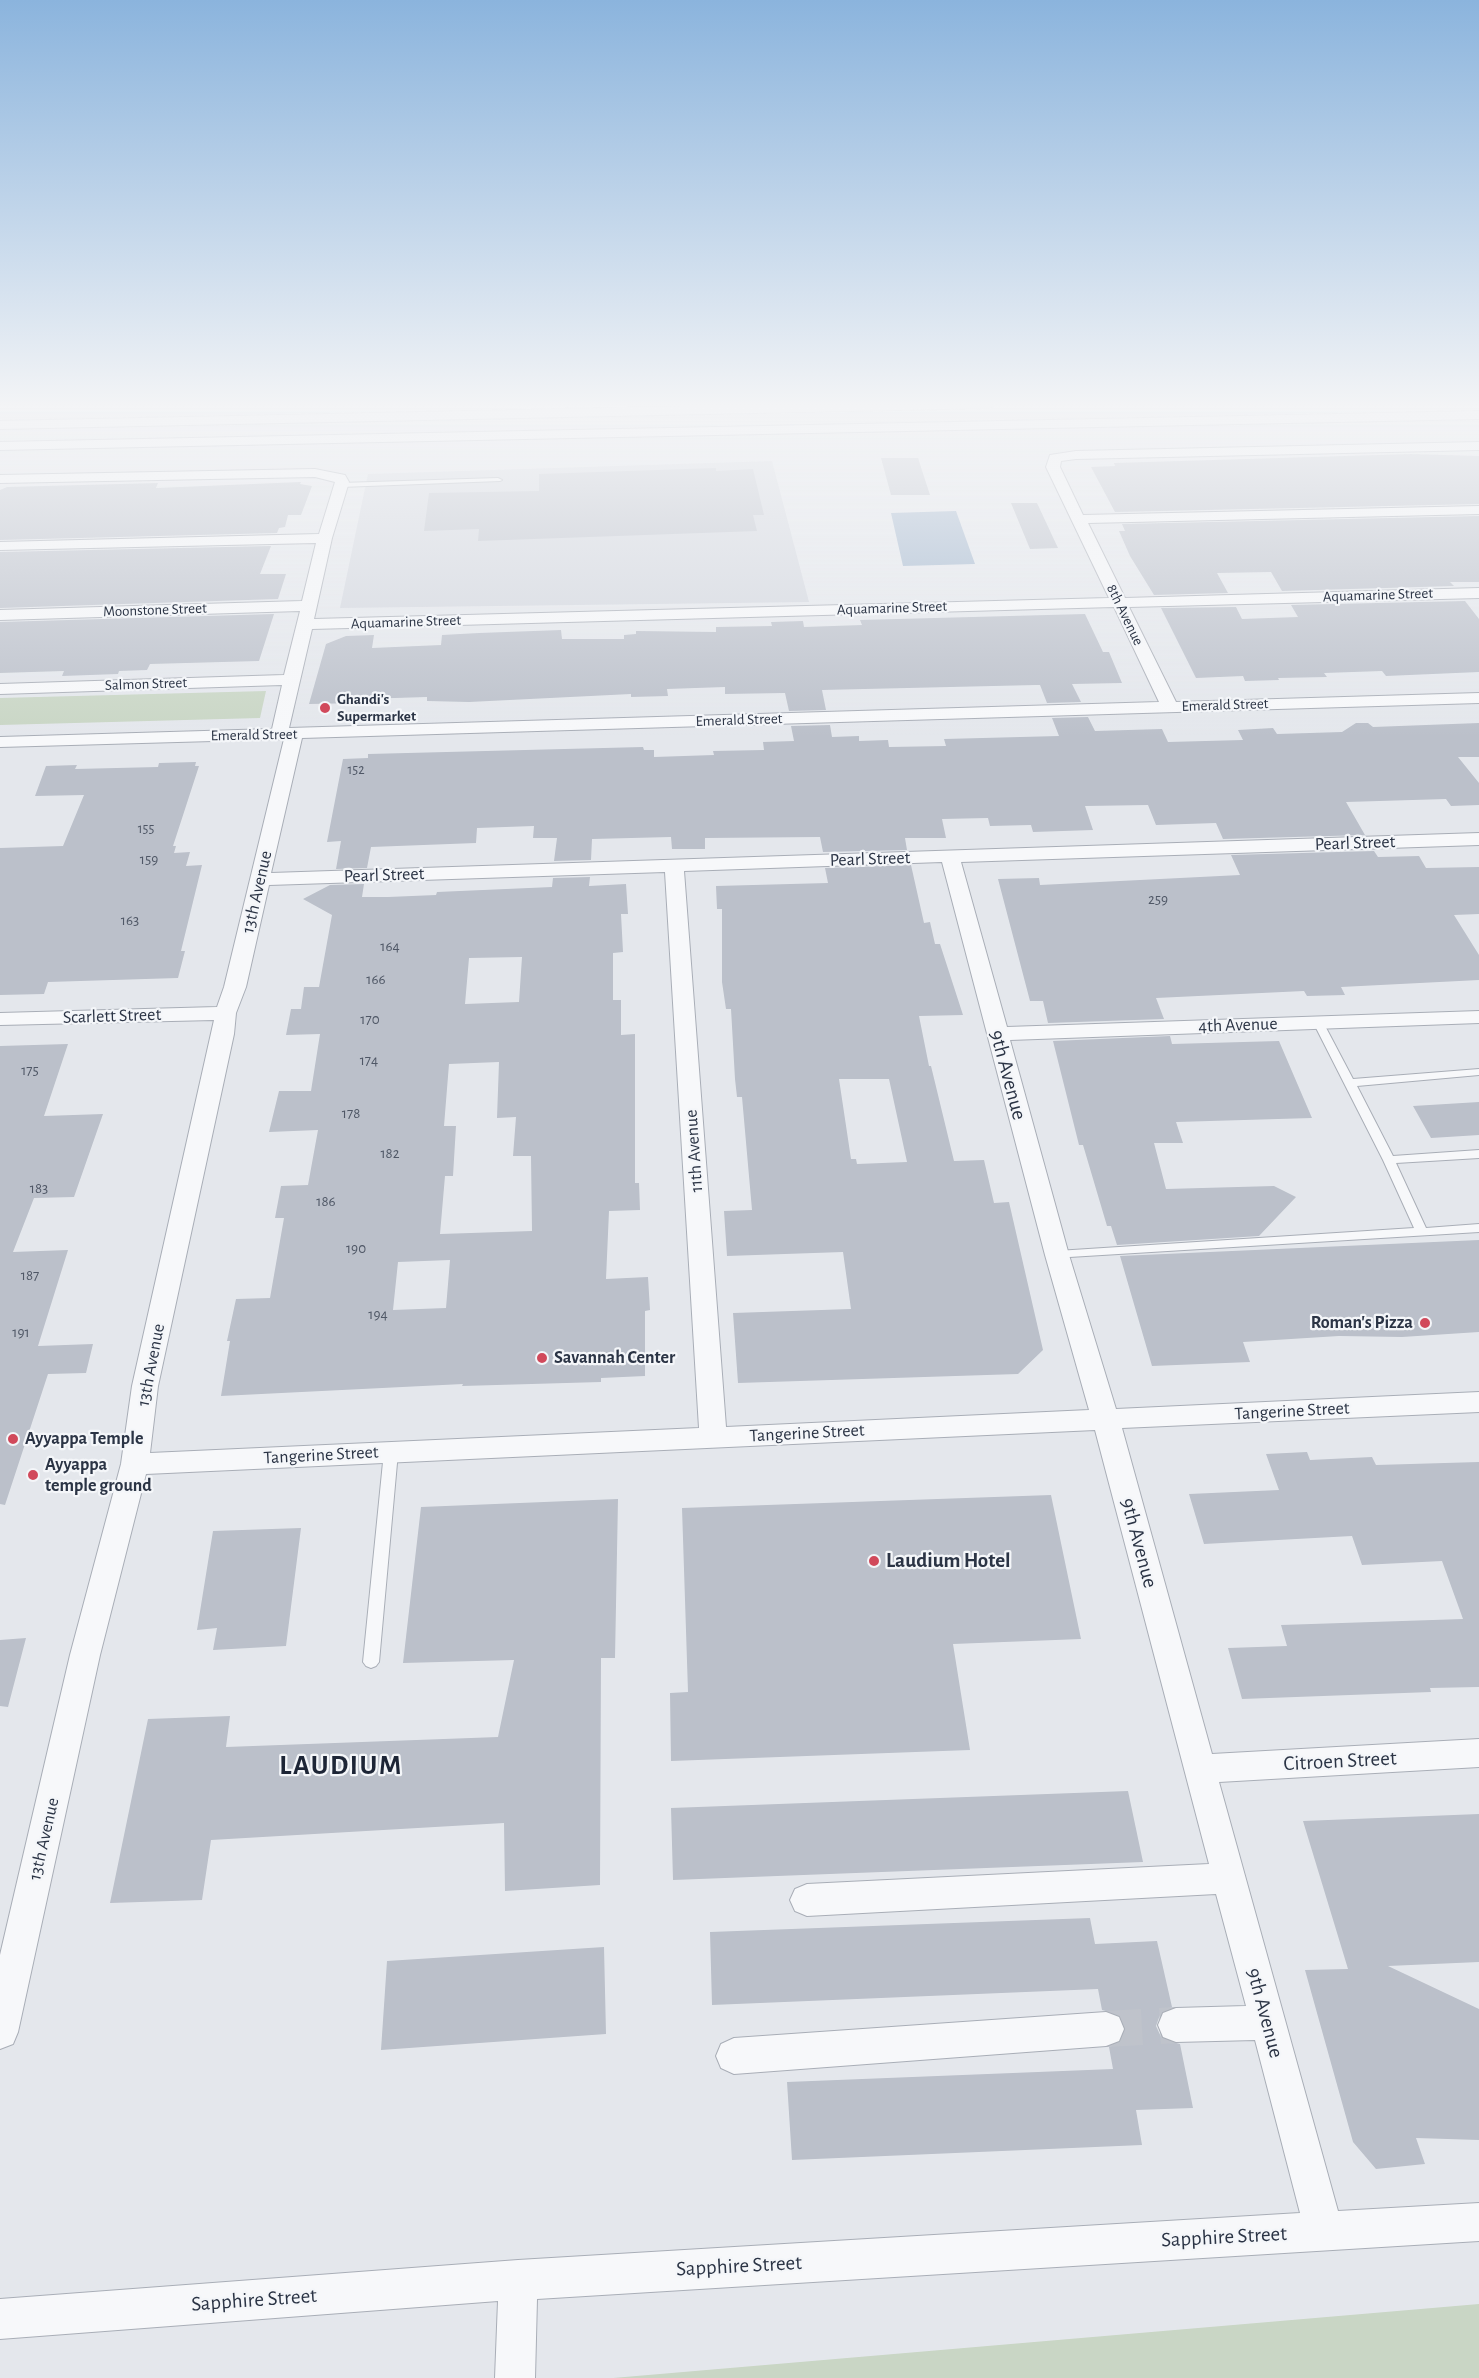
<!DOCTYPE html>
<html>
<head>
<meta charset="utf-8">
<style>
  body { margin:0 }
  canvas { display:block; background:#e4e7ec }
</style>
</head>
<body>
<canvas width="1479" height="2378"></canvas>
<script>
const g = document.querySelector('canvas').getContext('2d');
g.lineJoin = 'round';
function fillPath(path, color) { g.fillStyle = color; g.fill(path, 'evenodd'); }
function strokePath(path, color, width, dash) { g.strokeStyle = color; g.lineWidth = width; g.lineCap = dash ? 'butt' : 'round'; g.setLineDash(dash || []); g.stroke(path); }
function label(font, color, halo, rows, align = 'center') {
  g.font = font + ' "Alegreya Sans",sans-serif'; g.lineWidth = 4.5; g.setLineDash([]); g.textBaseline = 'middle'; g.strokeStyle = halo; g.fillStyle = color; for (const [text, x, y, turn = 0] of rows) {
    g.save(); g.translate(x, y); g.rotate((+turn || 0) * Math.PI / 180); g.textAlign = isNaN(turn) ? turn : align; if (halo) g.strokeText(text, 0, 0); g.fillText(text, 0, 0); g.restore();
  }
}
fillPath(new Path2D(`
  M772 461 809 602 340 608 368 474Z`), '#d2d6de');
fillPath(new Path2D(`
  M266 691 260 718 0 725V698Z
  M1479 2304V2378H613Z`), '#c9d6c5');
fillPath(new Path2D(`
  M956 511 975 564 903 566 891 513Z`), '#9fb4cc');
fillPath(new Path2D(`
  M1411 454 1479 456V504L1115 512 1091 467 1115 466 1114 463Z
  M881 458H918L930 495H891Z
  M716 468V471L753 469 764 515H753L757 531 478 541 479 529 424 531 429 493 539 491V474Z
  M301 482 300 484 312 486 301 515H288L285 527 279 528 277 533 0 540V490L7 487 158 483 156 488Z
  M1011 503H1037L1058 548 1030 549Z
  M1479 516V582H1450L1454 586 1282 591 1271 572 1217 573 1228 593 1154 595 1130 556 1119 531H1125L1122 524Z
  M271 546 260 574H286L278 599 0 608V552Z
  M1465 601 1479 619V672L1386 676 1382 671 1324 673 1327 677 1278 678 1279 680 1245 681 1243 676 1196 678 1161 608 1236 607 1242 619 1298 617 1291 605Z
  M274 614 259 661 150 664 147 670 119 671 118 674 62 676 64 671 0 673V622Z
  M1085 614 1103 652H1109L1122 683 1072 684 1081 702 1047 703 1040 685H1036L822 690 826 710 789 711 785 693 725 694V687L667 689 668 696 631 697V694L469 702 427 701V697L362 699 361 703 309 704 326 644 346 636 374 635 372 648 441 645 442 635 479 633 561 630 562 639H624V635L636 634V631L716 632V627L772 626 771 622 803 621 804 627 862 625 860 620Z
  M1088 717 1095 731 1162 729 1168 742 1243 740 1238 730 1273 728 1277 734 1342 732 1356 723H1368L1373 727 1479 723V757H1458L1479 783V805L1451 806 1446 799 1346 802 1365 835 1223 839 1216 823 1156 825 1148 805 1085 806 1093 830 1033 832 1031 825 990 826 988 818 942 819 946 838H905L907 850 823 852 820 837 705 838V849H672L671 837 592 839 591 860 554 861 557 838H533L534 826 477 828 476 843 371 847 367 868 336 869 341 841 327 842 343 759 368 758V754L643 747 644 750H654V757L714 755 713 751 764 750 763 742 794 741 791 726 830 725 832 737 859 736V741L888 740 889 747 946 746 944 739 1059 736 1052 718Z
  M196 762 195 766H199L173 846H176L174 853 190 852 186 866 202 865 181 951H185L178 978 48 982 44 994 0 995V848L63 846 84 795 35 796 46 766 77 765 75 769 158 767 159 763Z
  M1374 851 1378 857 1419 856 1426 868 1479 867V914L1454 915 1479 955V980L1341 987 1345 995 1307 996 1304 991 1156 998 1164 1019 1048 1023 1043 1001H1030L998 879 1039 878 1040 885 1240 875 1231 855Z
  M911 865 924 923 930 922 935 944H940L963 1015 919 1016 929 1066H931L954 1161 984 1160 994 1203 1009 1202 1043 1350 1018 1374 738 1383 733 1313 851 1309 843 1252 727 1256 724 1211 752 1210 742 1097H737L735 1079 731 1009H726L722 982V909H717L716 886 828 883 825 868ZM839 1079H889L907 1162 857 1164 856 1159H851Z
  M590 877 589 886 626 884 628 914H621L623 952 613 953V1000H621V1035L635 1034V1183H639L640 1210 609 1211 606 1279 648 1277 650 1310 645 1311V1376L601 1378V1382L462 1386 463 1384 221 1396 230 1341H227L236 1299 270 1298 284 1218H275L281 1186 308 1185 318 1130 269 1132 279 1091H311L320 1034 286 1035 291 1009H301L304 987H319L332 915 303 899 330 885 364 884 362 897H388L436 895 437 892 552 887 553 878ZM522 957 519 1002 465 1004 469 958ZM499 1062 497 1118 516 1117 513 1156H531L532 1231 440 1234 445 1176H453L456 1126H444L449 1064ZM450 1260 446 1308 393 1310 398 1262Z
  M1170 1036 1172 1044 1279 1041 1312 1118 1176 1122 1183 1143H1154L1166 1189 1274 1186 1296 1197 1259 1236 1117 1245 1111 1226H1107L1083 1145H1079L1053 1041Z
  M68 1044 44 1116 103 1114 74 1197 34 1198 13 1252 68 1250 38 1346 93 1344 86 1373 48 1374 5 1505 0 1504V1046Z
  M1479 1102V1135L1431 1138 1413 1106Z
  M1479 1240V1332L1402 1337 1339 1336 1243 1342 1250 1362 1152 1366 1120 1256Z
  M1307 1452 1310 1460 1372 1457 1376 1465 1479 1462V1687L1430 1688 1431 1692 1242 1699 1228 1648 1287 1646 1281 1625 1463 1619 1442 1561 1362 1565 1352 1536 1204 1544 1189 1494 1279 1490 1266 1454Z
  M1051 1495 1081 1639 953 1644 970 1750 671 1761 670 1693 688 1692 682 1508Z
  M618 1499 615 1658H601L600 1885 505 1891 504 1823 211 1840 202 1900 110 1903 148 1719 230 1716 226 1747 498 1737 514 1660 403 1663 421 1507Z
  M301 1528 286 1646 213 1650 217 1628 197 1630 213 1531Z
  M26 1638 8 1707 0 1706V1640Z
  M1128 1791 1143 1862 673 1880 671 1808Z
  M1479 1814V1962L1388 1966 1479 2009V2140L1416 2138 1425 2164 1376 2169 1353 2142 1305 1970 1348 1969 1303 1821Z
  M1090 1918 1095 1944 1157 1941 1172 2007 1161 2012 1156 2026 1162 2039 1180 2044 1193 2108 1136 2110 1142 2145 792 2160 787 2082 1113 2069 1109 2047 1121 2042 1126 2028 1120 2015 1102 2010 1098 1989 712 2005 710 1932Z
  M604 1947 606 2034 381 2050 387 1961Z`), '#bbc0ca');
strokePath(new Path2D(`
  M1106 2029 1176 2025`), '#bfc3cb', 36, [36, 18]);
const lane = new Path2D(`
  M498 478 502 480 500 481 341 487 337 485 341 483Z
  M1318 1019 1323 1022 1353 1079 1479 1069V1075L1357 1086 1393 1156 1479 1150V1158L1396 1163 1426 1228 1479 1224V1232L1053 1258 1051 1255 1057 1251 1414 1228 1383 1160 1313 1022Z
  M391 1447 396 1448 398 1452 379 1662 376 1666 371 1668 366 1666 363 1662 384 1452 386 1448Z`);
const street = new Path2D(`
  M794 404H996L990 408 0 429V421Z
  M1479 411V419L0 450V442Z
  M1479 442V450L1076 459 1061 461 1060 467 1083 515 1479 506V514L1088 523 1125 598 1479 588V598L1129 607 1176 702 1479 693V703L302 738 271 873 1479 833V845L961 862 1007 1027 1479 1011V1023L1010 1040 1069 1255 1116 1409 1479 1392V1412L1122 1428 1212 1754 1479 1739V1767L1219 1782 1338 2211 1479 2203V2241L537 2299 535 2378H495L498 2301 0 2339V2299L518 2260 1300 2213 1255 2040 1176 2042 1163 2037 1158 2025 1163 2013 1176 2008 1246 2006 1216 1894 807 1916 795 1911 790 1900 795 1889 807 1884 1209 1864 1095 1430 146 1474 100 1655 18 2032 13 2044 0 2049V1955L70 1655 121 1464 132 1386 214 1020 0 1025V1013L217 1007 224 987 284 739 0 747V737L272 729 282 685 0 694V684L284 675 300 611 0 620V610L302 601 316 543 0 550V542L319 534 335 482 315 477 0 483V475L315 469 345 475 349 482 332 538 314 619 1109 598 1046 467 1050 455 1076 451ZM1114 607 1159 702 289 728 312 629ZM942 862 1045 1255 1089 1410 726 1427 684 871ZM665 872 699 1428 150 1453 158 1386 234 1034 236 1013 246 987 269 885Z
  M1106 2012 1119 2017 1124 2029 1119 2041 1106 2046 734 2074 721 2068 716 2056 721 2044 734 2038Z`);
strokePath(lane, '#a9aeb7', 2);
strokePath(street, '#a9aeb7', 2);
fillPath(lane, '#f7f8fa');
fillPath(street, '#f7f8fa');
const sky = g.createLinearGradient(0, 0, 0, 737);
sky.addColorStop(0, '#8bb4dd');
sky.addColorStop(0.55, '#f3f4f6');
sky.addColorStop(1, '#f3f4f600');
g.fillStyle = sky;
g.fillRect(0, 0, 1479, 737);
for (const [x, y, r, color] of [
  [325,708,6,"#d1495b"],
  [1425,1323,6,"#d1495b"],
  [542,1358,6,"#d1495b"],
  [13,1439,6,"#d1495b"],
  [33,1475,6,"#d1495b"],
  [874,1561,6,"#d1495b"]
]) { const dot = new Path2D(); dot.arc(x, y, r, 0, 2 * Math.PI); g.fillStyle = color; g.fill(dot); strokePath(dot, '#f4f6f9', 2); }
label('14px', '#4f5766', null, [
  ["152",356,770],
  ["155",146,829]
]);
label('15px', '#2b3445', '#f4f6f9', [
  ["Aquamarine Street",1378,595,-2],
  ["Aquamarine Street",892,608,-2],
  ["Moonstone Street",155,610,-2],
  ["8th Avenue",1125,615,64],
  ["Aquamarine Street",406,622,-2],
  ["Salmon Street",146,684,-2],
  ["Emerald Street",1225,705,-2],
  ["Emerald Street",739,720,-2],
  ["Emerald Street",254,735,-1]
]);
label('bold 15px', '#2b3445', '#f4f6f9', [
  ["Ghandi's",337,699],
  ["Supermarket",337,716]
], 'left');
label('15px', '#4f5766', null, [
  ["159",149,859],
  ["259",1158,899],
  ["163",130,920],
  ["164",390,946],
  ["166",376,979],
  ["170",370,1019],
  ["174",369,1060],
  ["175",30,1070],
  ["178",351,1113],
  ["182",390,1153],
  ["183",39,1188],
  ["186",326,1201],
  ["190",356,1248],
  ["187",30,1275],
  ["194",378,1314],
  ["191",21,1332]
]);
label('18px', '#2b3445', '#f4f6f9', [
  ["Pearl Street",1355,843,-2],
  ["Pearl Street",870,859,-2],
  ["Pearl Street",384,875,-2],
  ["13th Avenue",257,892,-77],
  ["Scarlett Street",112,1016,-2],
  ["4th Avenue",1238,1025,-2],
  ["11th Avenue",694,1151,-94],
  ["13th Avenue",151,1365,-79],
  ["Tangerine Street",1292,1411,-3],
  ["Tangerine Street",807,1433,-3],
  ["Tangerine Street",321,1455,-3],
  ["13th Avenue",44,1839,-77]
]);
label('bold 18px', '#2b3445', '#f4f6f9', [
  ["Roman's Pizza",1413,1323,"right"],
  ["Savannah Center",554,1358],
  ["Ayyappa Temple",25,1439],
  ["Ayyappa",45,1465],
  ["temple ground",45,1486]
], 'left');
label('21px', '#2b3445', '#f4f6f9', [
  ["9th Avenue",1008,1075,75],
  ["9th Avenue",1139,1543,75],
  ["Citroen Street",1340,1761,-3],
  ["9th Avenue",1265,2013,75],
  ["Sapphire Street",1224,2237,-3],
  ["Sapphire Street",739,2266,-3],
  ["Sapphire Street",254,2300,-4]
]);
label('bold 21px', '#2b3445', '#f4f6f9', [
  ["Laudium Hotel",886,1561]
], 'left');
g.letterSpacing = '1.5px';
label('bold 28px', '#1d2536', '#f4f6f9', [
  ["LAUDIUM",341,1766]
]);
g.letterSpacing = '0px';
</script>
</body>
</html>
